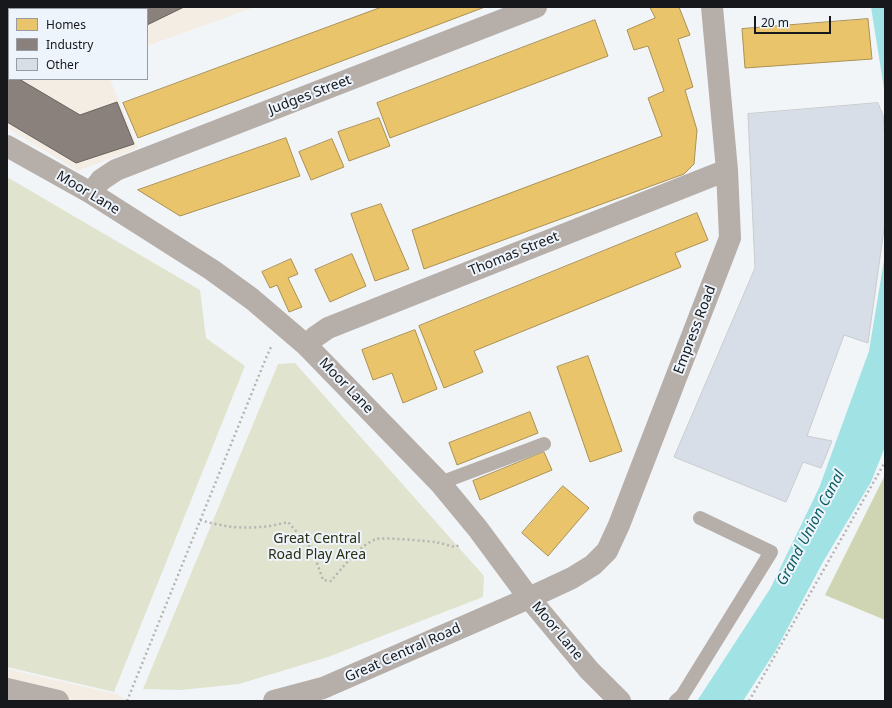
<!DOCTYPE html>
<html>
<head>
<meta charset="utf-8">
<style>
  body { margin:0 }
  #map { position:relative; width:892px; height:708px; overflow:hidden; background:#f2f5f8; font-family:"Noto Sans",sans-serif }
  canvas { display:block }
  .frame { position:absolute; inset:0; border:8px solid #16181b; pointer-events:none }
  .legend { position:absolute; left:8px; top:8px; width:140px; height:72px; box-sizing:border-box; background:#eef4fc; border:1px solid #989ca2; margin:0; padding:5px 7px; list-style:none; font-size:12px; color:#16181b }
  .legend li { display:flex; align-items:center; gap:8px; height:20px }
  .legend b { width:20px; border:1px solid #989ca2 }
  .scale { position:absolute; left:754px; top:16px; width:77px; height:18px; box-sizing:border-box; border:2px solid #16181b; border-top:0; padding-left:5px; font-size:12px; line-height:14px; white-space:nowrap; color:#16181b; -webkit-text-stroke:3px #eef4fc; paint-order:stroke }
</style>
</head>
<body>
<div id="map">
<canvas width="892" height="708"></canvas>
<div class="frame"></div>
<ul class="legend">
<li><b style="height:11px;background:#e9c46a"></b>Homes</li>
<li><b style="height:11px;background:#8a817c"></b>Industry</li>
<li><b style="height:11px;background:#d7dee8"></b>Other</li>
</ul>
<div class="scale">20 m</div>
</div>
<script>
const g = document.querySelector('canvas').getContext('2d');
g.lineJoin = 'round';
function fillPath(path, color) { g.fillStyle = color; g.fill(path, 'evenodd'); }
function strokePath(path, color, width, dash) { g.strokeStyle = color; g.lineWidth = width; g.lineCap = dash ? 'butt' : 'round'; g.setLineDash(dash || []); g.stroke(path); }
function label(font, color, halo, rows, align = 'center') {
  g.font = font + ' "Noto Sans",sans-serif'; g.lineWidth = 4; g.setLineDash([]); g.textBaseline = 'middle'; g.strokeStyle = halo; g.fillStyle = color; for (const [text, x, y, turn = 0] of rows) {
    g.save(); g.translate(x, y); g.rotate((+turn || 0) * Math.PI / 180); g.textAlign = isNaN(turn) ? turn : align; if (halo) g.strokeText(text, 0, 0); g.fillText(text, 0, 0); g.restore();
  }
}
fillPath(new Path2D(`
  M7 7H255L147 46V9H9V79H110L138 148 78 171 7 128Z
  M7 669 116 694 130 701H7Z`), '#f4ede4');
fillPath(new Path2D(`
  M7 177 200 290 206 338 245 366 114 692 7 667Z
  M295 363 484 576 483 597 328 657 239 684 181 690 143 689 278 364Z`), '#e0e4ce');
fillPath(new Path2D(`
  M885 475V620L825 595Z`), '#cfd5b2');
fillPath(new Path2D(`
  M871 7H885V95Z
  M885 254V447L871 482 823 562 776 650 743 701H697L770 589 819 488 869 351Z`), '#a1e3e5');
const homes = new Path2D(`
  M382 7H485L138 138 123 103Z
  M650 7H679L690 35 678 39 693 87 685 90 697 130 694 164 684 174 424 269 412 230 662 136 648 98 664 91 648 46 634 50 627 30 655 18Z
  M868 19 872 59 745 68 742 29Z
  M595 20 608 56 390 138 377 103Z
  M379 118 390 146 349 161 338 132Z
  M286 138 300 176 180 216 138 190Z
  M332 139 344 167 311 180 299 152Z
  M381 204 409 269 375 281 351 214Z
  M697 213 708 240 675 253 681 267 474 351 483 372 444 388 419 326Z
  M352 254 366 286 330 302 315 270Z
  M291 259 298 274 288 278 302 307 289 312 277 285 270 288 262 272Z
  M415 330 437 389 403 403 392 373 373 380 362 350Z
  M588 356 622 451 590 462 557 367Z
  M530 412 538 433 457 465 449 443Z
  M544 452 552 470 480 500 473 481Z
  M563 486 589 508 548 556 522 533Z`);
fillPath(homes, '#e9c46a');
strokePath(homes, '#aa9052', 1);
const industry = new Path2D(`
  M116 7H184L147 25V9H117Z
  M7 72 9 73V79H19L80 115 117 102 134 144 76 163 7 122Z`);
fillPath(industry, '#8a817c');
strokePath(industry, '#67625f', 1);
const building = new Path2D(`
  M878 103 883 115 885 142V222L868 343 844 335 807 436 832 441 821 468 803 462 786 502 674 457 755 268 748 114Z`);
fillPath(building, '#d7dee8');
strokePath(building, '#c9ccce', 1);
strokePath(new Path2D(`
  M200 520C220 526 240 529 260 527 269 527 279 524 288 522L312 549 323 580 331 581C342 568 360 545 376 539 384 537 425 541 435 542 442 543 449 546 456 547L460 544
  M127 701 266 358 271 347
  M749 701 885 462`), '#b6b3b1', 2.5, [2, 3]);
strokePath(new Path2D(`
  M7 30 9 31
  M440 483 544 444
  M676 701 682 696 771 552 700 518`), '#b6aea9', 14);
strokePath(new Path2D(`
  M7 146 91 193 212 270 252 299 307 346 440 483 478 529 529 598 589 670 620 701
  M91 193 101 180 116 170 536 7
  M307 346 315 337 328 328 727 170
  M7 689 58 701
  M274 701 323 688 529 598 572 578 593 565 607 551 619 525 730 238 727 170 712 7`), '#b6aea9', 22);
label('14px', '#16181b', '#eef4fc', [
  ["Judges Street",310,95,-21],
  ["Moor Lane",88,193,31],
  ["Thomas Street",514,254,-22],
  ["Empress Road",695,330,-69],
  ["Moor Lane",346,386,46],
  ["Moor Lane",557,631,50],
  ["Great Central Road",403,653,-24]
]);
label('14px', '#2b2e10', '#eef4fc', [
  ["Great Central",317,539],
  ["Road Play Area",317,555]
]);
label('italic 15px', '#0b5e60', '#eef4fc', [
  ["Grand Union Canal",811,528,-62]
]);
</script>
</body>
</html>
